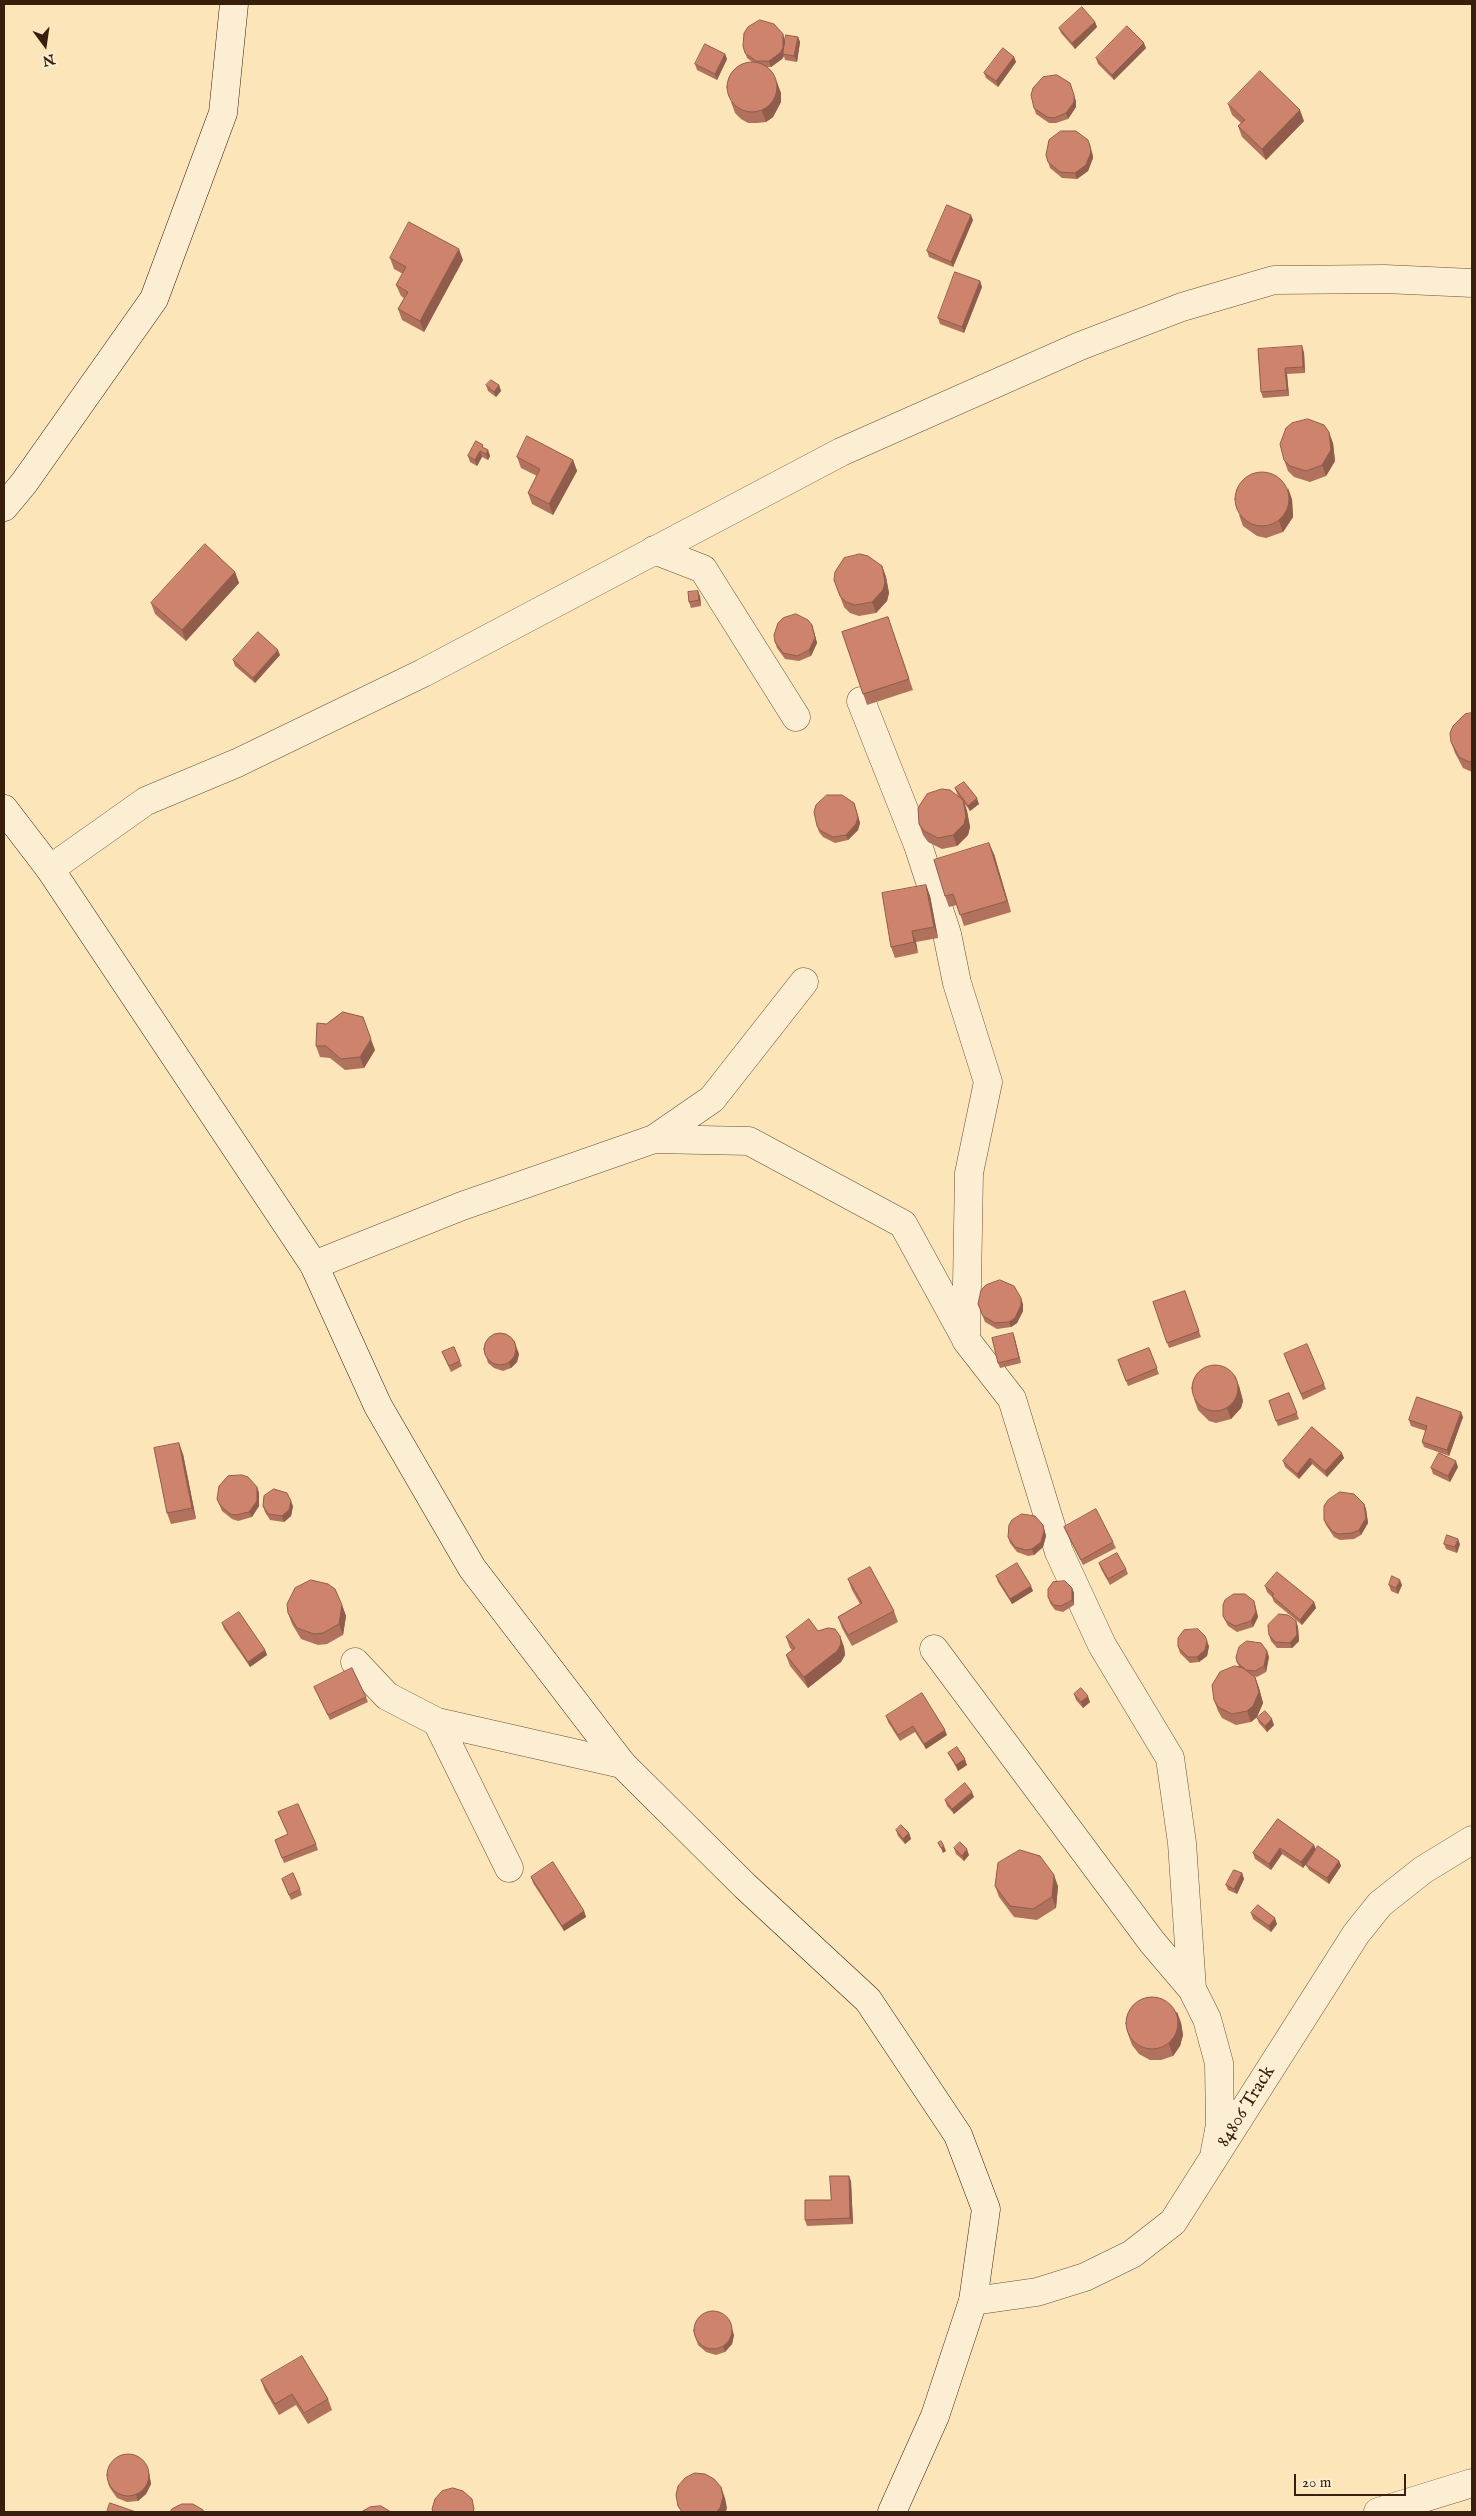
<!DOCTYPE html>
<html>
<head>
<meta charset="utf-8">
<style>
  body { margin:0 }
  #map { position:relative; width:1476px; height:2516px; overflow:hidden; background:#fbe5b9; font-family:"IM FELL English",serif }
  canvas { display:block }
  .frame { position:absolute; inset:0; border:5px solid #371f0b; pointer-events:none }
  .north { position:absolute; left:20px; top:20px; width:50px; height:50px; -webkit-text-stroke:4px #fceed2; paint-order:stroke; rotate:166deg; font-size:14px; font-weight:700; line-height:20px; text-align:center; color:#371f0b }
  .north::after { content:''; display:block; margin:auto; width:18px; height:22px; background:#371f0b; clip-path:polygon(50% 0,100% 100%,50% 72%,0 100%) }
  .scale { position:absolute; left:1294px; top:2474px; width:112px; height:22px; box-sizing:border-box; border:2px solid #371f0b; border-top:0; padding-left:6px; font-size:15px; line-height:18px; white-space:nowrap; color:#371f0b; -webkit-text-stroke:4px #fceed2; paint-order:stroke }
</style>
</head>
<body>
<div id="map">
<canvas width="1476" height="2516"></canvas>
<div class="frame"></div>
<div class="north">N</div>
<div class="scale">20 m</div>
</div>
<script>
const g = document.querySelector('canvas').getContext('2d');
g.lineJoin = 'round';
function strokePath(path, color, width, dash) { g.strokeStyle = color; g.lineWidth = width; g.lineCap = dash ? 'butt' : 'round'; g.setLineDash(dash || []); g.stroke(path); }
function fillPath(path, color) { g.fillStyle = color; g.fill(path, 'evenodd'); }
function label(font, color, halo, rows, align = 'center') {
  g.font = font + ' "IM FELL English",serif'; g.lineWidth = 4.5; g.setLineDash([]); g.textBaseline = 'middle'; g.strokeStyle = halo; g.fillStyle = color; for (const [text, x, y, turn = 0] of rows) {
    g.save(); g.translate(x, y); g.rotate((+turn || 0) * Math.PI / 180); g.textAlign = isNaN(turn) ? turn : align; if (halo) g.strokeText(text, 0, 0); g.fillText(text, 0, 0); g.restore();
  }
}
const street = new Path2D(`
  M654 550 703 569 796 717
  M861 701 918 845 947 934 957 983 988 1082 969 1173 966 1340 1012 1399 1059 1552 1102 1645 1170 1758 1182 1843 1192 1989
  M50 869 146 801 237 763 423 673 841 452 1080 346 1182 307 1274 280 1385 279 1472 283
  M654 1139 749 1141 903 1224 966 1339
  M314 1265 462 1206 654 1139 712 1099 804 982
  M934 1649 1152 1942 1192 1989 1207 2019 1219 2063 1220 2125 1215 2151
  M355 1662 387 1696 437 1722 622 1764
  M437 1722 509 1868
  M973 2301 1037 2292 1085 2277 1132 2254 1173 2222 1356 1934 1380 1904 1423 1870 1472 1840
  M1378 2512 1472 2483`);
const secondary = new Path2D(`
  M4 507 24 483 154 299 223 113 234 4
  M4 809 50 869 314 1265 378 1406 472 1568 622 1764 745 1886 868 2000 958 2135 986 2209 973 2301 935 2416 892 2512`);
strokePath(street, '#685036', 29);
strokePath(secondary, '#371f0b', 29);
strokePath(street, '#fceed2', 28);
strokePath(secondary, '#fceed2', 28);
fillPath(new Path2D(`
  M1095 22 1097 27 1075 49 1061 33 1059 28Z
  M798 37 800 42 797 62 785 60 784 56 782 59 771 67H767L781 93V102L773 117 766 122 757 123H748L741 119 735 113 731 102 752 62 747 58 743 46 785 40V43Z
  M1146 48 1114 80 1098 64 1096 58Z
  M725 54 727 59 717 80 697 70 695 64Z
  M1014 57 1016 62 998 87 986 78 984 73Z
  M1076 101V107L1068 119 1056 123H1049L1036 114 1034 108Z
  M1228 104 1304 121 1266 160 1242 137 1238 126 1241 123 1232 115Z
  M1092 152 1093 158 1088 171 1077 179 1062 178 1050 168 1046 155Z
  M973 220 953 267 929 257 927 251Z
  M390 258 463 260 424 332 402 320 398 309 404 298 401 296 396 285 403 274 394 269Z
  M980 281 982 287 964 333 940 324 938 318Z
  M1258 349 1304 352 1305 373 1287 374 1289 396 1263 398 1261 392Z
  M486 385H499L501 391 496 397 488 391Z
  M1333 443 1335 461 1326 476 1310 482 1294 477 1288 471 1284 460Z
  M485 448 488 450 490 456 488 460 482 457 477 466 470 462 468 456Z
  M517 457 573 460 577 471 553 515 532 504 528 493 537 476 521 468Z
  M1292 499 1293 517 1283 532 1266 538 1257 536 1243 526 1239 515Z
  M882 566 886 577 889 593 887 601 876 613 859 616 850 613 844 607 834 580Z
  M235 572 239 583 186 641 155 614 151 603Z
  M700 596 701 606 691 608 689 602Z
  M888 617 913 690 867 705 842 632Z
  M814 631 817 643 811 656 799 661 785 659 777 648 775 642Z
  M280 655 255 683 235 666 233 660Z
  M1472 713V772L1463 768 1455 753 1451 742Z
  M955 788 979 804 970 811 965 804 967 811 970 827 968 835 957 846 942 849 928 842 923 835 919 824 959 797 957 794Z
  M856 809 860 823 858 830 848 840 835 843 823 837 819 832 817 826Z
  M994 854 1011 912 964 926 957 905 949 907 945 896Z
  M926 885 930 896 938 938 916 942 918 953 895 958 891 947Z
  M326 1024 375 1050 364 1068 345 1070 330 1058 320 1057 316 1046Z
  M1185 1291 1201 1337 1169 1348 1153 1302Z
  M978 1304H1023V1311L1017 1323 1011 1327 997 1329 985 1322Z
  M1013 1333 1021 1363 1000 1368 998 1363Z
  M454 1347 462 1366 451 1372 442 1352Z
  M1149 1348 1159 1374 1128 1386 1118 1360Z
  M484 1349 519 1354 517 1362 511 1368 503 1371 494 1368 488 1363Z
  M1286 1360 1324 1384 1326 1389 1303 1400Z
  M1239 1386 1243 1401 1241 1408 1231 1419 1216 1423 1209 1421 1198 1410 1194 1399Z
  M1289 1393 1299 1419 1278 1426 1269 1401Z
  M1463 1417 1449 1456 1424 1447 1422 1442 1426 1431 1411 1426 1409 1420Z
  M1312 1427 1344 1458 1327 1477 1312 1464 1299 1479 1285 1467 1283 1461Z
  M183 1454 196 1519 171 1524 167 1513Z
  M1458 1467 1450 1482 1433 1474 1431 1468Z
  M257 1487 259 1493V1506L252 1517 238 1521 232 1519 222 1511 217 1499Z
  M1364 1504 1366 1509 1368 1523 1361 1535 1354 1539 1340 1540 1334 1537 1326 1525 1324 1520Z
  M263 1506H293L291 1516 284 1522 270 1520 265 1512Z
  M1043 1525 1046 1536 1043 1547 1034 1555 1028 1556 1017 1552 1010 1543 1008 1537Z
  M1064 1527 1113 1542 1116 1548 1083 1565 1066 1532Z
  M1444 1544H1460L1457 1553 1446 1549Z
  M1099 1563 1126 1569 1128 1574 1110 1585 1101 1569Z
  M996 1576 1033 1591 1012 1604 998 1582Z
  M848 1579 894 1611 898 1622 852 1646 842 1628 838 1617 860 1604 852 1590Z
  M1389 1585H1402L1398 1594 1391 1591Z
  M1265 1586 1314 1602 1316 1608 1302 1625 1274 1602 1272 1597 1267 1592Z
  M1072 1588 1074 1593V1605L1063 1612 1055 1610 1050 1603 1048 1597Z
  M1254 1601 1258 1617 1253 1627 1237 1632 1228 1626 1223 1616Z
  M342 1605 346 1616 343 1635 327 1644 318 1645 301 1639 292 1624 288 1613Z
  M1296 1621 1298 1627 1299 1641 1292 1648H1277L1271 1641 1269 1635Z
  M222 1623 265 1650 267 1655 250 1667 224 1629Z
  M818 1631 840 1636 844 1647 845 1655 841 1662 808 1688 790 1666 786 1655 792 1650 790 1648 786 1637Z
  M1209 1646 1207 1656 1199 1662 1190 1663 1180 1653 1178 1647Z
  M1267 1651 1269 1657 1266 1672 1257 1677 1254 1676 1255 1677 1259 1688 1263 1703 1257 1717 1251 1722 1236 1725 1222 1718 1218 1711 1214 1700 1239 1667 1237 1662Z
  M314 1687 366 1697 368 1702 330 1720Z
  M1074 1694 1090 1702 1083 1708 1076 1700Z
  M886 1716 947 1735 926 1749 915 1732 900 1741 888 1722Z
  M1257 1718 1274 1725 1267 1732 1259 1723Z
  M948 1753 967 1765 958 1771 951 1758Z
  M974 1797 954 1814 947 1806 945 1800Z
  M1278 1819 1314 1845 1316 1850 1339 1861 1341 1866 1329 1884 1309 1870 1306 1865 1314 1854 1303 1868 1282 1854 1271 1870 1255 1859 1253 1853Z
  M896 1830 909 1833 911 1839 905 1844 898 1836Z
  M275 1840 316 1844 318 1850 284 1863Z
  M954 1848 969 1855 964 1861 956 1854Z
  M1242 1873 1244 1879 1237 1894 1228 1890 1226 1885Z
  M531 1877 584 1911 586 1917 564 1931 533 1883Z
  M282 1879 300 1889 302 1895 291 1900Z
  M995 1886H1058L1056 1908 1037 1920 1014 1917 999 1897Z
  M1251 1913 1277 1924 1271 1932 1253 1919Z
  M1177 2012 1181 2023 1183 2035 1180 2046 1173 2056 1161 2060H1150L1139 2054 1132 2045 1128 2034Z
  M851 2181 853 2224 807 2226 805 2220 831 2200Z
  M693 2330 734 2335 732 2344 725 2352 716 2355 706 2352 698 2345Z
  M261 2380 328 2399 332 2410 308 2424 296 2405 279 2415 265 2391Z
  M149 2473 151 2484 146 2494 138 2501 127 2502 117 2498 110 2488 108 2483Z`), '#b1725d');
fillPath(new Path2D(`
  M1095 22 1097 27 1075 49 1072 43Z
  M783 34 785 40V53L783 54 784 56 782 59 771 67 769 61Z
  M798 37 800 42 797 62 794 56Z
  M1144 43 1146 48 1114 80 1112 75Z
  M725 54 727 59 717 80 715 74Z
  M1014 57 1016 62 998 87 996 81Z
  M777 82 781 93V102L773 117 766 122 762 111Z
  M1074 95 1076 101V107L1068 119 1066 113Z
  M1300 110 1304 121 1266 160 1262 149Z
  M1090 146 1092 152 1093 158 1088 171 1077 179 1075 173Z
  M971 215 973 220 953 267 951 262Z
  M459 249 463 260 424 332 420 321Z
  M980 281 982 287 964 333 962 327Z
  M1302 346 1304 352 1305 373 1303 367Z
  M1285 368 1287 374 1289 396 1287 390Z
  M499 385 501 391 496 397 494 392Z
  M1329 432 1333 443 1335 461 1326 476 1322 465Z
  M488 450 490 456 488 460 486 454Z
  M480 451 482 457 477 466 475 460Z
  M573 460 577 471 553 515 549 504Z
  M1288 488 1292 499 1293 517 1283 532 1279 521Z
  M882 566 886 577 889 593 887 601 876 613 872 602Z
  M235 572 239 583 186 641 182 630Z
  M698 591 700 596 701 606 699 600Z
  M812 625 817 643 811 656 809 650Z
  M278 650 280 655 255 683 253 678Z
  M977 798 979 804 970 811 968 806Z
  M963 800 967 811 970 827 968 835 957 846 953 835Z
  M854 803 860 823 858 830 848 840 846 835Z
  M989 843 994 854 1011 912 1007 901Z
  M926 885 930 896 938 938 934 927Z
  M912 931 916 942 918 953 914 942Z
  M371 1039 375 1050 364 1068 360 1057Z
  M1021 1298 1023 1304V1311L1017 1323 1011 1327 1009 1322Z
  M1013 1333 1015 1339 1021 1363 1019 1358Z
  M514 1340 519 1354 517 1362 511 1368 509 1363Z
  M1235 1375 1239 1386 1243 1401 1241 1408 1231 1419 1227 1408Z
  M1461 1412 1463 1417 1449 1456 1447 1450Z
  M179 1443 183 1454 196 1519 192 1508Z
  M1342 1453 1344 1458 1327 1477 1325 1471Z
  M1310 1458 1312 1464 1299 1479 1297 1474Z
  M1456 1461 1458 1467 1450 1482 1448 1476Z
  M257 1487 259 1493V1506L252 1517 249 1512Z
  M291 1501 293 1506 291 1516 284 1522 282 1516Z
  M1364 1504 1366 1509 1368 1523 1361 1535 1359 1530Z
  M1043 1525 1046 1536 1043 1547 1034 1555 1032 1549Z
  M1458 1539 1460 1544 1457 1553 1455 1547Z
  M1400 1580 1402 1585 1398 1594 1396 1588Z
  M1031 1586 1033 1591 1012 1604 1010 1599Z
  M1072 1588 1074 1593V1605L1072 1600Z
  M1254 1601 1258 1617 1253 1627 1251 1621Z
  M1314 1602 1316 1608 1302 1625 1300 1620Z
  M342 1605 346 1616 343 1635 339 1624Z
  M1296 1621 1298 1627 1299 1641 1292 1648 1290 1643Z
  M840 1636 844 1647 845 1655 841 1662 808 1688 804 1677Z
  M1207 1641 1209 1646 1207 1656 1199 1662 1197 1657Z
  M265 1650 267 1655 250 1667 248 1662Z
  M1267 1651 1269 1657 1266 1672 1264 1666Z
  M1255 1677 1259 1688 1263 1703 1257 1717 1251 1722 1247 1711Z
  M1088 1696 1090 1702 1083 1708 1081 1702Z
  M1272 1719 1274 1725 1267 1732 1265 1726Z
  M945 1730 947 1735 926 1749 924 1744Z
  M965 1759 967 1765 958 1771 956 1765Z
  M972 1792 974 1797 954 1814 952 1809Z
  M909 1833 911 1839 905 1844 903 1839Z
  M1314 1845 1316 1851 1303 1868 1301 1862Z
  M944 1846 946 1851 943 1853 941 1848Z
  M1280 1848 1282 1854 1271 1870 1269 1864Z
  M967 1849 969 1855 964 1861 962 1856Z
  M1339 1861 1341 1866 1329 1884 1327 1878Z
  M1242 1873 1244 1879 1237 1894 1234 1889Z
  M1054 1875 1058 1886 1056 1908 1052 1897Z
  M584 1911 586 1917 564 1931 562 1926Z
  M1275 1918 1277 1924 1271 1932 1269 1926Z
  M1177 2012 1181 2023 1183 2035 1180 2046 1173 2056 1169 2044Z
  M849 2176 851 2181 853 2224 850 2218Z
  M729 2319 734 2335 732 2344 725 2352 723 2346Z
  M147 2468 149 2473 151 2484 146 2494 138 2501 136 2495Z
  M721 2487 725 2498 727 2508 726 2512H716Z`), '#905c4c');
const building = new Path2D(`
  M1082 7 1095 22 1072 43 1059 28Z
  M760 20 774 24 783 34V48L780 53 769 61H756L745 53 743 46 744 33 748 27Z
  M1127 26 1144 43 1112 75 1096 58Z
  M786 35 798 37 794 56 783 54Z
  M705 44 725 54 715 74 695 64Z
  M1003 48 1014 57 996 81 984 73Z
  M727 87a25 25 0 1 1 50 0a25 25 0 1 1-50 0Z
  M1260 71 1300 110 1262 149 1238 126 1245 120 1228 104Z
  M1057 75 1070 83 1074 95V102L1066 113 1054 118 1047 117 1034 108 1031 95 1033 88 1043 77Z
  M1061 131H1076L1088 140 1090 146 1091 152 1086 165 1075 173 1060 172 1048 162 1046 155 1049 140Z
  M947 205 971 215 951 262 927 251Z
  M409 222 459 249 420 321 398 309 408 292 396 285 406 267 390 258Z
  M955 272 980 281 962 327 938 318Z
  M1302 346 1303 367 1285 368 1287 390 1261 392 1258 349Z
  M491 380 499 385 494 392 486 385Z
  M1308 419 1324 425 1329 432 1331 450 1322 465 1306 471 1290 466 1284 460 1280 444 1286 428 1292 423Z
  M527 436 573 460 549 504 528 493 540 469 517 457Z
  M476 441 483 445 482 447 488 450 486 454 480 451 475 460 468 456Z
  M1235 499a27 27 0 1 1 54 0a27 27 0 1 1-54 0Z
  M205 544 235 572 182 630 151 603Z
  M860 554 868 556 882 566 885 582 883 590 872 602 855 605 846 602 840 596 834 580 835 572 844 558Z
  M698 591 699 600 689 602 688 592Z
  M796 614 808 620 812 625 815 638 809 650 797 656 783 653 775 642 774 635 778 623 783 618Z
  M888 617 909 679 863 694 842 632Z
  M258 632 278 650 253 678 233 660Z
  M1472 713V762L1467 761 1459 757 1451 742 1450 733 1453 726 1465 714Z
  M964 782 977 798 968 806 955 788Z
  M942 789 950 790 963 800 966 816 964 824 953 835 938 838 924 831 919 824 918 808 927 794Z
  M827 795H842L854 803 858 817 856 824 846 835 833 837 821 831 817 826 814 812 816 805Z
  M989 843 1007 901 960 915 953 894 945 896 934 860Z
  M926 885 934 927 912 931 914 942 891 947 882 893Z
  M343 1012 363 1017 371 1039 360 1057 341 1059 326 1046H316L317 1023 326 1024Z
  M1000 1280 1014 1286 1021 1298V1305L1015 1318 1009 1322 995 1323 983 1316 978 1304 981 1290 986 1285Z
  M1185 1291 1199 1331 1167 1343 1153 1302Z
  M484 1349a16 16 0 1 1 32 0a16 16 0 1 1-32 0Z
  M1013 1333 1019 1358 998 1363 992 1338Z
  M1307 1344 1324 1384 1301 1394 1284 1354Z
  M454 1347 460 1361 449 1366 442 1352Z
  M1149 1348 1157 1368 1126 1381 1118 1360Z
  M1192 1388a23 23 0 1 1 46 0a23 23 0 1 1-46 0Z
  M1289 1393 1297 1413 1276 1421 1269 1401Z
  M1417 1397 1461 1412 1447 1450 1422 1442 1427 1426 1409 1420Z
  M1312 1427 1342 1453 1325 1471 1310 1458 1297 1474 1283 1461Z
  M179 1443 192 1508 167 1513 154 1448Z
  M1439 1453 1456 1461 1448 1476 1431 1468Z
  M242 1475 248 1477 257 1487V1501L249 1512 236 1515 230 1514 220 1505 217 1499 219 1486 228 1476Z
  M274 1489 287 1493 291 1501 289 1510 282 1516 268 1514 263 1506 264 1496Z
  M1340 1492 1354 1494 1364 1504 1366 1518 1359 1530 1352 1533 1338 1534 1332 1531 1324 1520V1506L1328 1500Z
  M1096 1509 1113 1542 1081 1560 1064 1527Z
  M1022 1514 1035 1516 1043 1525 1044 1531 1041 1542 1032 1549 1026 1550 1015 1547 1008 1537 1009 1525 1012 1520Z
  M1447 1535 1458 1539 1455 1547 1444 1544Z
  M1117 1553 1126 1569 1108 1579 1099 1563Z
  M1017 1563 1031 1586 1010 1599 996 1576Z
  M870 1567 894 1611 848 1635 838 1617 862 1603 848 1579Z
  M1277 1572 1314 1602 1300 1620 1272 1596 1274 1594 1265 1586Z
  M1392 1576 1400 1580 1396 1588 1389 1585Z
  M311 1580 328 1584 335 1589 342 1605 339 1624 323 1633 314 1634 297 1628 288 1613 287 1604 295 1588Z
  M1065 1581 1072 1588V1600L1061 1606 1053 1605 1048 1597V1589L1053 1582Z
  M1234 1594H1245L1254 1601 1256 1612 1251 1621 1235 1626 1226 1621 1223 1616V1605L1225 1600Z
  M239 1612 265 1650 248 1662 222 1623Z
  M1279 1614 1288 1615 1296 1621 1297 1635 1290 1643 1275 1642 1269 1635 1268 1625Z
  M809 1619 818 1631 828 1628 835 1629 840 1636 841 1644 837 1651 804 1677 786 1655 795 1648 786 1637Z
  M1198 1629 1205 1636 1207 1641 1205 1650 1197 1657H1188L1178 1647V1638L1184 1630Z
  M1247 1641 1261 1643 1267 1651 1264 1666 1255 1671 1246 1670 1237 1662 1236 1657 1239 1647Z
  M1235 1666 1243 1668 1255 1677 1259 1692 1253 1706 1247 1711 1232 1714 1218 1707 1214 1700 1212 1685 1220 1672Z
  M352 1668 366 1697 328 1715 314 1687Z
  M1081 1688 1088 1696 1081 1702 1074 1694Z
  M922 1693 945 1730 924 1744 913 1726 898 1735 886 1716Z
  M1265 1711 1272 1719 1265 1726 1257 1718Z
  M957 1747 965 1759 956 1765 948 1753Z
  M965 1783 972 1792 952 1809 945 1800Z
  M298 1804 316 1844 282 1858 275 1840 288 1834 278 1812Z
  M1278 1819 1314 1845 1301 1862 1280 1848 1269 1864 1253 1853Z
  M901 1825 909 1833 903 1839 896 1830Z
  M941 1841 944 1846 941 1848 938 1843Z
  M960 1842 967 1849 962 1856 954 1848Z
  M1318 1846 1339 1861 1327 1878 1306 1865Z
  M1020 1850 1040 1856 1054 1875 1052 1897 1033 1909 1010 1906 995 1886 998 1863Z
  M553 1862 584 1911 562 1926 531 1877Z
  M1234 1870 1242 1873 1234 1889 1226 1885Z
  M293 1873 300 1889 289 1895 282 1879Z
  M1258 1905 1275 1918 1269 1926 1251 1913Z
  M1126 2023a26 26 0 1 1 52 0a26 26 0 1 1-52 0Z
  M830 2176H849L850 2218 805 2220V2200H831Z
  M694 2330a19 19 0 1 1 38 0a19 19 0 1 1-38 0Z
  M302 2356 328 2399 304 2413 292 2394 275 2404 261 2380Z
  M107 2475a21 21 0 1 1 42 0a21 21 0 1 1-42 0Z
  M695 2473 705 2474 714 2479 721 2487 723 2497 720 2508 716 2512H682L678 2506 676 2495 678 2486 685 2478Z
  M453 2488 463 2491 472 2499 474 2509 473 2512H433L432 2509 435 2499 442 2491Z
  M110 2503 136 2512H107Z
  M182 2504H193L203 2510 204 2512H170L172 2509Z
  M381 2506 391 2512H361L370 2507Z`);
fillPath(building, '#ce846c');
strokePath(building, '#905c4c', 1);
label('19px', '#371f0b', '#fceed2', [
  ["84806 Track",1247,2107,-58]
]);
</script>
</body>
</html>
